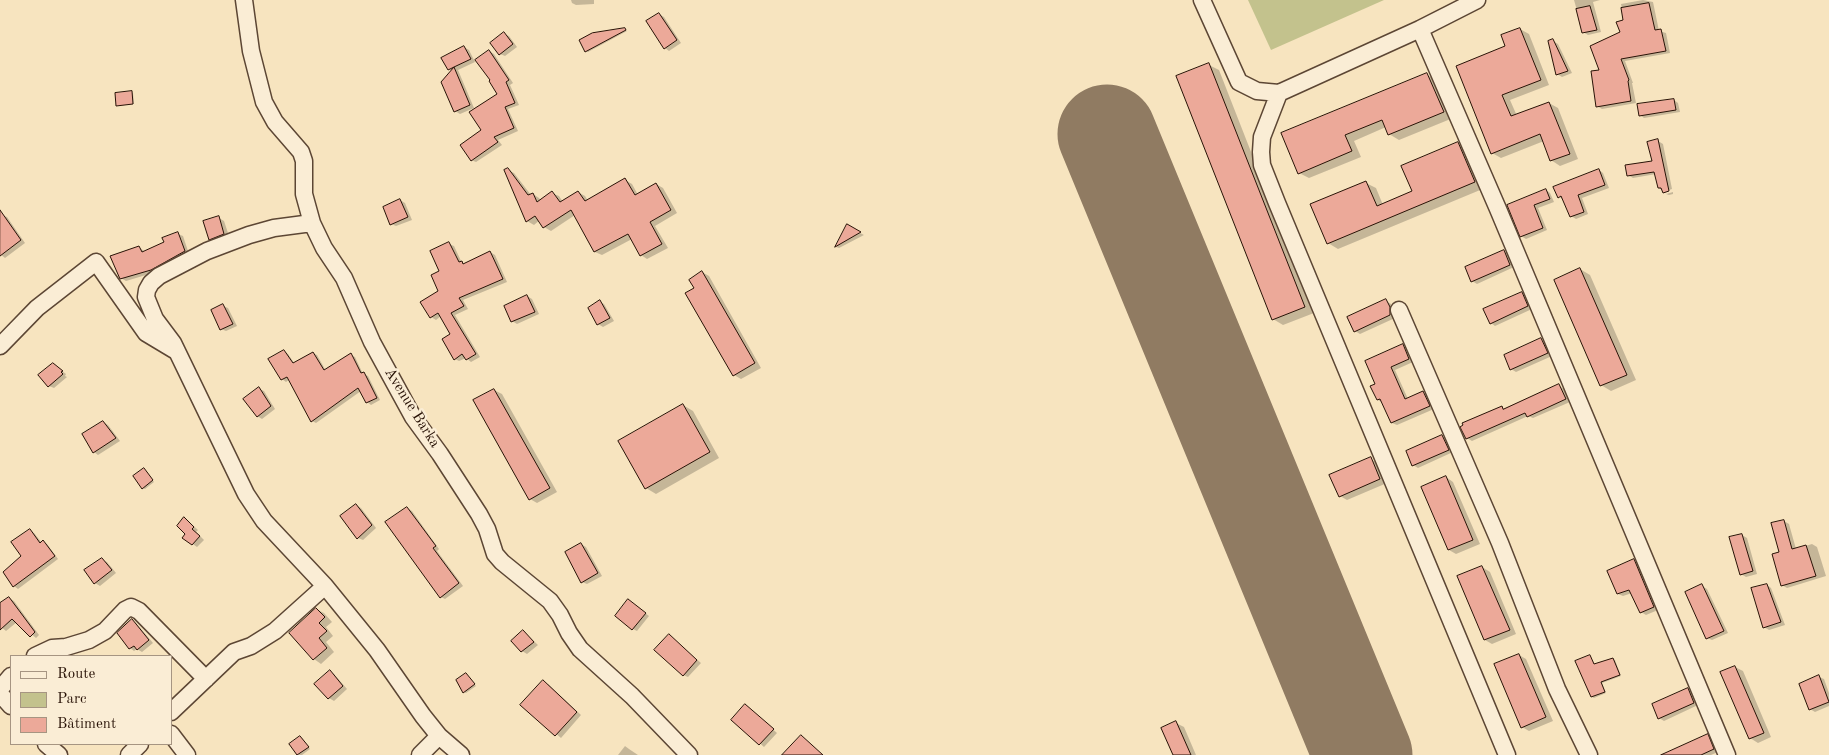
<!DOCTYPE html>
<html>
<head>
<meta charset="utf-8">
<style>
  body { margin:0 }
  #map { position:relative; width:1829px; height:755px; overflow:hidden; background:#f7e4bf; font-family:"Old Standard TT",serif }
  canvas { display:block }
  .legend { position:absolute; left:10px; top:655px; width:162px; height:90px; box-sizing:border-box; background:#faedd5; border:1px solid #a69582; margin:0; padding:6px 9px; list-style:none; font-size:15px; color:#281206 }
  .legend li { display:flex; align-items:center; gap:10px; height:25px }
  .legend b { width:25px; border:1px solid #a69582 }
</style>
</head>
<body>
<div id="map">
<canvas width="1829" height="755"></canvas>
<ul class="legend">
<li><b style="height:6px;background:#faedd5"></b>Route</li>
<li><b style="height:14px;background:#c3c28d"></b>Parc</li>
<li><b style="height:14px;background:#eca999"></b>Bâtiment</li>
</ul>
</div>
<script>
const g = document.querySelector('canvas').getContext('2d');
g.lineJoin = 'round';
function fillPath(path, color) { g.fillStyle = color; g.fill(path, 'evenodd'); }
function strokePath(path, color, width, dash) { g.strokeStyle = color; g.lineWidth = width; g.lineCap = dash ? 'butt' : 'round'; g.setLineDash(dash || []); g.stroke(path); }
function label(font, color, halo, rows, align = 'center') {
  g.font = font + ' "Old Standard TT",serif'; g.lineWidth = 5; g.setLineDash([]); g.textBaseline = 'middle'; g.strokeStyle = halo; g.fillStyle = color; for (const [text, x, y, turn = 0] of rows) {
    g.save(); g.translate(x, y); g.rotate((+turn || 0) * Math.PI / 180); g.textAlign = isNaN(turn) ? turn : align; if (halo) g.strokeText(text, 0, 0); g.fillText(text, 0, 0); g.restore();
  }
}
fillPath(new Path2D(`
  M1248 0H1384L1271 50Z`), '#c3c28d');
fillPath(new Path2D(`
  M571 0H594V4L576 5 572 3Z
  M1574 0H1600L1593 2 1601 32 1588 35 1583 32Z
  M1643 0 1653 2 1659 31 1666 33 1670 53 1625 61 1633 83H1632L1636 103 1602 109 1597 106 1600 71 1621 33 1624 21 1621 4Z
  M659 14 664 17 681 43 669 51 665 48Z
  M625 29 627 31 588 52 586 51Z
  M1520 29 1529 34 1549 85 1510 100 1517 116 1549 103 1558 108 1578 159 1560 166 1551 160 1544 141 1501 158 1492 153 1507 47Z
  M504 34 509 36 517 47 505 56 500 54Z
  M1553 41 1558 44 1572 73 1562 77 1557 74Z
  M464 47 469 50 475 62 458 70 474 108 460 114 455 111 452 71 449 69Z
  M489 51 494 54 513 83 510 85 519 105 508 109 518 131 498 140 502 145 476 162 471 160 499 94 492 80 477 61 475 62Z
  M1209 65 1219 70 1314 313 1283 325 1273 319Z
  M1427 75 1437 80 1453 118 1399 140 1389 134 1386 127 1354 141 1361 157 1309 178 1299 173 1283 134Z
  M131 92 133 93 134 104 117 105Z
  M1674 100 1678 103 1680 112 1644 118 1640 115Z
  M1658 141 1663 144 1672 189 1666 191V193L1659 188 1656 174 1633 178 1628 175 1653 162Z
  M1458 144 1468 150 1485 188 1338 249 1328 243 1366 183 1376 188 1383 205 1414 192Z
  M508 170 514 173 531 195 533 194 539 198 541 201 552 193 559 196 563 202 578 192 585 196 588 201 625 180 632 184 638 195 656 184 663 188 677 213 655 226 668 248 647 259 641 255 632 239 602 255 595 252 575 215 551 231 544 227 540 220 534 225 527 221 506 171Z
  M1599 170 1603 173 1609 188 1582 198 1588 214 1576 219 1571 216 1564 200 1559 197Z
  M1546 190 1550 193 1554 202 1538 208 1547 230 1526 239 1521 236 1509 206Z
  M1673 192V194L1669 195 1666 194Z
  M400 200 405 203 412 220 396 226 391 224Z
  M2 215 7 217 25 243 5 258 0 254V216Z
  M219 218 224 221 229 236 215 241 210 239Z
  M847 226 864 235 839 248 836 247Z
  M178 234 183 236 189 254 156 272 126 281 121 278 139 247 145 252 166 243Z
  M449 244 454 246 462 263 465 264 490 252 495 255 507 282 463 300 468 309 455 315 480 357 471 362 466 358 459 361 455 359 452 334 441 316 436 320 431 317 440 291 441 272Z
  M1504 251 1509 254 1514 267 1477 284 1472 281Z
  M1580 269 1590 275 1636 380 1611 391 1601 385Z
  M702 272 709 276 761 368 741 379 734 375 696 288Z
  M1522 293 1526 296 1532 309 1495 326 1491 323Z
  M527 296 532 299 539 314 517 324 512 321Z
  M1386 301 1391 304 1394 310 1395 318 1360 334 1355 331Z
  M600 302 604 304 614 321 603 327 598 324Z
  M223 306 228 308 237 326 226 331 221 329Z
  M1541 340 1546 343 1552 356 1516 372 1511 369Z
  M1403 346 1408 348 1413 362 1395 370 1408 399 1423 393 1428 395 1434 409 1397 425 1392 423 1383 403 1378 400 1377 385Z
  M284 351 288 354 294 363 313 353 317 355 326 371 351 355 355 357 363 374 368 376 380 400 371 405 367 402 361 391 316 423 312 421 290 379 286 382 282 379Z
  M53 364 66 374 65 376 67 377 54 388 49 386Z
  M1559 386 1564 389 1570 402 1533 418 1528 416 1472 441 1467 438 1501 407 1505 409Z
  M259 389 264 391 275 409 262 419 257 416Z
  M494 390 502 394 557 492 537 503 530 499Z
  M683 405 693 411 719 458 656 494 646 488Z
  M103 422 108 425 120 441 98 455 94 452Z
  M1442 436 1447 439 1453 452 1418 468 1413 465Z
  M1370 459 1378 463 1387 483 1347 500 1340 496Z
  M146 471 154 482 145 489 143 488Z
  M1446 477 1453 482 1480 544 1456 554 1449 550Z
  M356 505 361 508 376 528 363 540 358 538Z
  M407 508 412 511 439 549 437 551 463 586 445 599 441 597Z
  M185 518 198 530 196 532 204 540 197 547 184 538 187 534Z
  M1784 521 1789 524 1796 549 1812 544 1817 547 1826 576 1787 588 1782 585 1781 553Z
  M30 530 34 533 42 543 43 542 47 544 58 559 18 589 14 586 5 572 23 556Z
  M1742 535 1747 538 1757 574 1746 577 1741 574Z
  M581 544 586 547 602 576 587 584 582 582Z
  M102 560 107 562 116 573 100 586 95 583 86 571Z
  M1634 561 1639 563 1658 610 1646 615 1641 612 1632 593 1623 596 1618 594 1609 571Z
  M1482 567 1490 572 1516 634 1492 644 1485 640Z
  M1767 585 1771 588 1785 625 1769 630 1764 627Z
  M1702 586 1707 589 1728 633 1712 640 1707 638Z
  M9 598 14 601 39 635 36 638 17 622 6 631 0 626V605Z
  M633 604 649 616 637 631 633 629Z
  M316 609 324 613 332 622 326 627 333 636 326 642 334 652 321 664 314 659 291 633Z
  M132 620 136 623 153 643 142 652 137 649 134 651 130 648Z
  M523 631 538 645 527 654 522 651 513 641Z
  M669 636 701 663 688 677 683 675Z
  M1519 655 1526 659 1553 721 1529 731 1522 727Z
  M1590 656 1595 665 1613 659 1615 660 1621 676 1602 683 1606 693 1594 698 1592 697Z
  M1735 667 1743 671 1771 737 1758 743 1750 738Z
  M330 672 334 674 347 689 334 701 329 698 316 684Z
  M468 676 476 686 466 693 464 692Z
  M1819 677 1824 679 1829 693V706L1815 712 1810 709Z
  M548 684 581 715 561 738 522 705Z
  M1688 689 1693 692 1698 705 1664 721 1659 718Z
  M746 705 777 733 764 747 733 719Z
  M1176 723 1184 727 1196 755H1175Z
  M1707 736 1712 739 1718 752 1711 755H1674Z
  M302 738 310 749 302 755H299L291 744Z
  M625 746 629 749 638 755H618Z`), '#0003');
strokePath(new Path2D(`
  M1107 134 1363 755`), '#907b62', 99);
const building = new Path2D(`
  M1649 3 1655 30 1661 29 1666 51 1621 59 1629 80 1628 81 1631 101 1596 107 1591 71 1599 70 1590 46 1620 32 1616 22 1623 20 1621 8Z
  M1590 6 1597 30 1582 33 1576 9Z
  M659 13 677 40 664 49 646 21Z
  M625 28 626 30 585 52 579 40 592 33Z
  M1520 28 1541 80 1502 95 1511 116 1549 102 1570 154 1550 161 1540 134 1491 154 1456 66 1505 46 1501 35Z
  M504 32 513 44 499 55 490 43Z
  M1553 39 1568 71 1556 75 1548 41Z
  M464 46 471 59 454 67 470 105 454 112 441 82 454 67 448 70 441 58Z
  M489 50 509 80 506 82 515 103 505 107 514 128 494 137 498 142 471 161 460 145 481 130 469 112 497 94 489 81 490 80 475 60Z
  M1209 63 1305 307 1272 320 1176 76Z
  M1427 73 1444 112 1388 135 1382 120 1345 135 1352 151 1298 174 1281 133Z
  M132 91 133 104 116 106 115 93Z
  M1674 99 1676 110 1639 116 1637 104Z
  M1658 139 1669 191 1663 193 1661 188H1658L1654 172 1627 176 1625 165 1652 161 1647 142Z
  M1458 142 1475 182 1327 244 1310 204 1366 181 1377 206 1412 191 1401 166Z
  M508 168 528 195 533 193 537 202 552 191 560 202 578 191 585 201 625 178 635 195 656 183 671 210 650 222 662 244 640 256 628 234 594 252 571 210 543 228 535 216 526 222 504 170Z
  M1599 169 1605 185 1578 195 1584 212 1570 217 1561 196 1558 198 1553 187Z
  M1546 189 1550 199 1534 205 1543 228 1520 237 1507 205Z
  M400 199 408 217 390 225 383 207Z
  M0 210 21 240 0 256Z
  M219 216 224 234 209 240 203 221Z
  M847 224 861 232 835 247Z
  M178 232 185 251 151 270 120 279 110 256 139 246 142 252 164 242 162 238Z
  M449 242 459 262 462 261 463 264 490 251 503 279 459 298 464 306 451 313 476 354 466 360 462 354 454 360 442 339 450 334 438 313 430 318 420 302 438 291 431 275 439 271 430 251Z
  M1504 250 1510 265 1471 282 1465 267Z
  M1580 268 1627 375 1600 386 1554 280Z
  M702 271 755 363 733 376 685 293 694 288 689 280Z
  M1522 292 1528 306 1490 324 1483 309Z
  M527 295 535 312 511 322 504 306Z
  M1386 299 1390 307V315L1354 332 1347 317Z
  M600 300 610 318 597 325 588 308Z
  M223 304 233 324 220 330 211 310Z
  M1541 338 1548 353 1510 370 1504 355Z
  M1403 344 1409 359 1391 367 1405 399 1423 391 1430 406 1391 423 1380 399 1377 400 1370 386 1375 384 1365 361Z
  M284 350 293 363 313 352 324 370 351 353 361 373 364 372 377 398 366 403 358 388 311 422 287 377 281 380 268 359Z
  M53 363 63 371 61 372 63 374 48 387 38 375Z
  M1559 384 1566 399 1527 417 1525 413 1466 439 1460 427 1463 425 1462 423 1502 406 1503 409Z
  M259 387 271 406 257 417 243 399Z
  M494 389 550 488 529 500 473 400Z
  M683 404 710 452 645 489 618 441Z
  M103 421 116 438 93 453 82 434Z
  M1442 435 1449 450 1412 466 1406 451Z
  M1371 457 1380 479 1339 497 1329 475Z
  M144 468 153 480 142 489 133 476Z
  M1446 476 1473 540 1448 550 1421 487Z
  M356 504 372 525 357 539 340 516Z
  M407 507 436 546 433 548 459 583 440 598 385 522Z
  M184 517 194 527 192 529 200 536 192 545 182 538 185 534 177 526Z
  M1784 520 1792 549 1806 545 1816 576 1781 586 1772 554 1779 552 1771 523Z
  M30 529 40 543 43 540 55 556 13 587 3 572 21 556 11 542Z
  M1742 534 1753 571 1740 575 1729 537Z
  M581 543 598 573 581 583 565 552Z
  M102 558 112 570 94 584 84 570Z
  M1634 559 1654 607 1640 613 1629 590 1617 594 1607 571Z
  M1482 566 1510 630 1484 640 1457 576Z
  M1702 584 1724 631 1706 639 1685 592Z
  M1767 584 1781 622 1763 628 1751 588Z
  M9 597 35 632 30 637 12 619 0 630V603Z
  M628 599 646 613 632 630 615 616Z
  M316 608 325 617 319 623 327 631 319 638 327 648 313 660 289 633Z
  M132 619 149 640 137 650 134 646 129 649 117 633Z
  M523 630 534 642 521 652 511 641Z
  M669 634 697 660 683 676 654 650Z
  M1519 654 1546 717 1521 728 1494 664Z
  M1590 655 1594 664 1613 658 1620 675 1601 682 1605 692 1591 697 1575 661Z
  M1735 666 1764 733 1749 739 1720 672Z
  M330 670 343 686 328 699 314 684Z
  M466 673 475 684 463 693 456 680Z
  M1819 675 1829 702 1809 710 1799 684Z
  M543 680 577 712 555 736 520 705Z
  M1688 688 1694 703 1658 719 1652 704Z
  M745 704 774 729 759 745 731 720Z
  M1176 721 1191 755H1173L1161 728Z
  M1708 734 1714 749 1701 755H1661Z
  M801 735 823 755H782Z
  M300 736 309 747 297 755 289 744Z`);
fillPath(building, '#eca999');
strokePath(building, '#281206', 1);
const minor = new Path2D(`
  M244 0 251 51 264 102 275 122 301 152 304 161V194L312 223 324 248 344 278 372 342 413 417 440 454 479 514 487 529 495 554 502 562 550 601 560 615 569 633 580 649 632 696 689 755
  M1202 0 1239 82 1257 91 1279 93 1420 29 1477 0
  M1420 29 1498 209 1727 755
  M1279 93 1262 137 1261 152 1262 165 1277 203 1507 755
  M312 223 274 228 249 235 207 251 159 276 151 283 147 290 146 297 155 319 173 343 246 494 264 521 325 586 377 650 423 716 439 736 461 755
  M1399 310 1500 543 1557 689 1589 755
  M0 346 37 308 96 262 146 333 176 351
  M35 656 52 648 66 647 89 640 105 631 125 610 131 607 139 611 206 679
  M0 689 11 676
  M0 694 11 706
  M171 712 234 652 251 646 275 631 325 586
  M171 734 187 755
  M46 744 59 755
  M129 755 140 744
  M420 755 439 736`);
strokePath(minor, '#5c4634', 19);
strokePath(minor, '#faedd5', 16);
label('15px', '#281206', '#faedd5', [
  ["Avenue Barka",412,408,58]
]);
</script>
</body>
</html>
